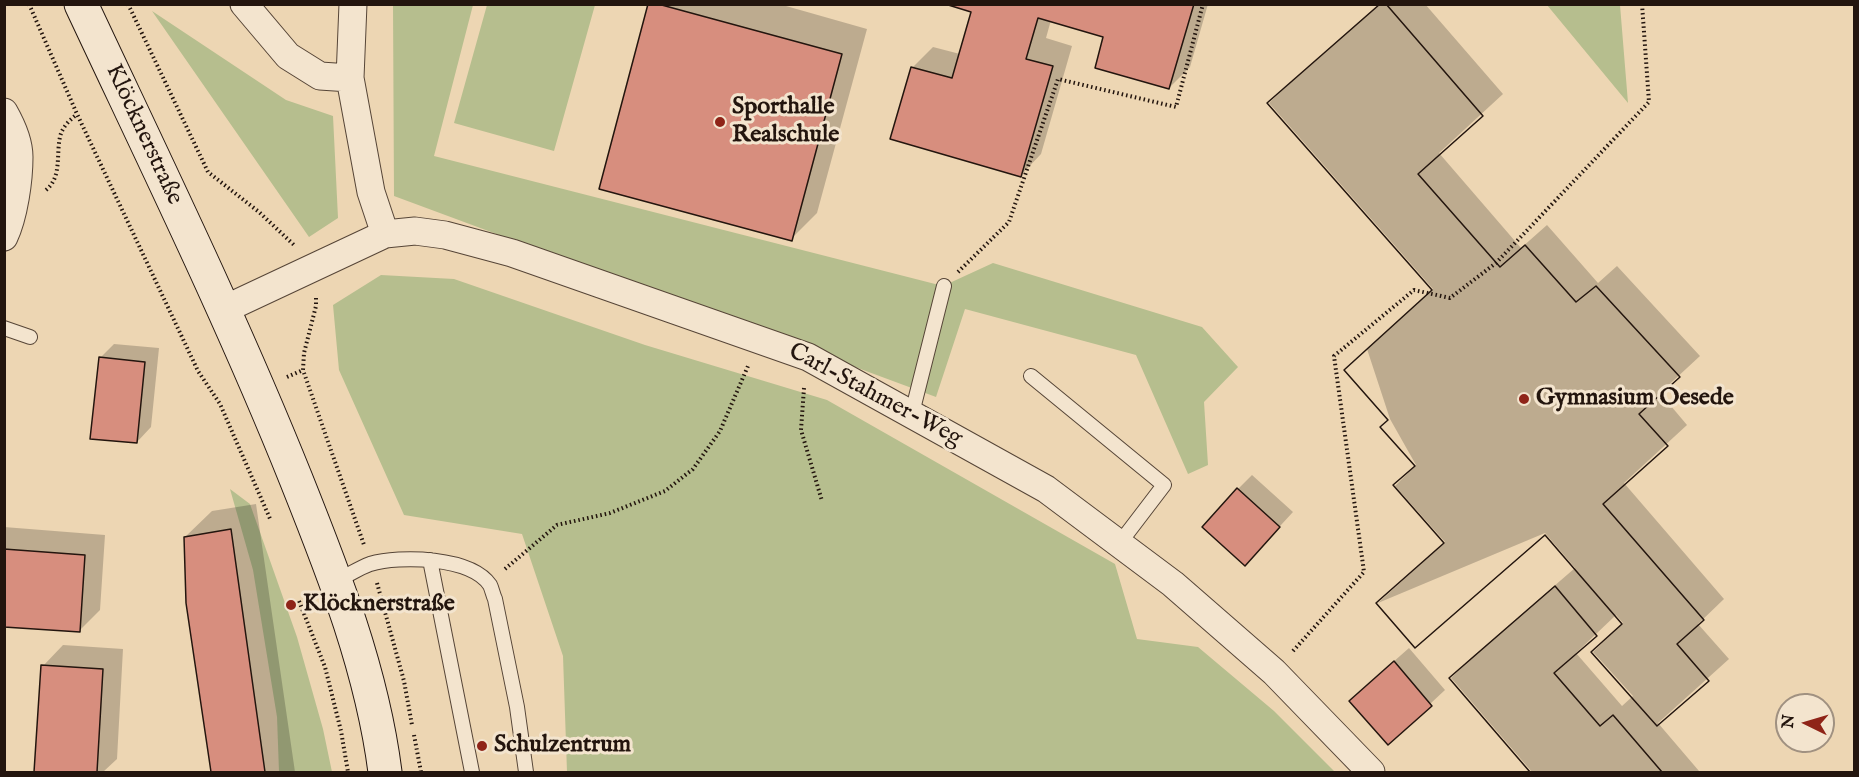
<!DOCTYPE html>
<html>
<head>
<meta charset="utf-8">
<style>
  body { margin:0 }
  #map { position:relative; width:1859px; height:777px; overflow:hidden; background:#edd6b3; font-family:"IM FELL English",serif }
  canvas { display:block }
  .frame { position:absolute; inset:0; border:6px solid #23150e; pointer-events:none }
  .north { position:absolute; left:1775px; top:693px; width:60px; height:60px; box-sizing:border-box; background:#f3e4ce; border:2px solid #a09181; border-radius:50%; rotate:275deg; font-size:16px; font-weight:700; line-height:24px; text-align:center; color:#23150e }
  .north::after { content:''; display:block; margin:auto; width:21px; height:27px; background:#8f2418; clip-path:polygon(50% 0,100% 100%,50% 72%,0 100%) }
</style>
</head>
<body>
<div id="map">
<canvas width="1859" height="777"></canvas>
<div class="frame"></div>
<div class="north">N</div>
</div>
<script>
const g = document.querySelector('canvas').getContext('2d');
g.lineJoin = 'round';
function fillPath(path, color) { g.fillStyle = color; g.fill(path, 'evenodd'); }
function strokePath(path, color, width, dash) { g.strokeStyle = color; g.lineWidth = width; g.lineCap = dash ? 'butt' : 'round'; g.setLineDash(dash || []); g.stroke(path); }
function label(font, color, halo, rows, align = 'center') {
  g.font = font + ' "IM FELL English",serif'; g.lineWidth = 6; g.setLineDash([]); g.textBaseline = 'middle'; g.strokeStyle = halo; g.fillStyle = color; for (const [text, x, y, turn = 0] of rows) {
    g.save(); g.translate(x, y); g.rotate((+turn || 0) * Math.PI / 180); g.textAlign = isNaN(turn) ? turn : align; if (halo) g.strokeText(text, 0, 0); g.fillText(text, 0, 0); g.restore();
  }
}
fillPath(new Path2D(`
  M393 5H473L434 156 943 286 993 263 1202 327 1238 367 1204 402 1208 465 1188 474 1136 355 965 309 936 397 394 196Z
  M487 5H595L554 151 454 123Z
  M1547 5H1620L1628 103Z
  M152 11 286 100 333 116 338 218 309 237Z
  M381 275 454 279 645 345 827 400 1115 564 1137 639 1198 647 1274 711 1335 772H567L563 656 522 534 404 515 339 370 333 305Z
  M230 489 250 504 297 637 323 729 332 772H279L277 717 253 570Z`), '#b6be8e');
fillPath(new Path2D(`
  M650 4H779L867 29 817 213 791 239Z
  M951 4H1208L1190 67 1169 88 1105 35 1051 20 1046 38 1072 46 1041 154 1021 175 912 68 933 47 960 54 972 11Z
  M1379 4H1425L1503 94 1439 153 1521 248 1547 225 1598 283 1617 266 1700 356 1660 393 1687 425 1624 483 1724 599 1698 624 1729 659 1658 723 1699 771 1697 772H1532L1451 678 1472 657 1575 568 1545 533 1378 603 1445 542 1395 486 1416 465 1390 419 1367 349 1433 289 1269 103 1290 83ZM1616 615 1623 623 1593 652 1633 696 1622 706 1576 653Z
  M114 344 159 348 151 427 137 442 100 358Z
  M1252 475 1293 512 1245 564 1238 489Z
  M256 504 295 772H212L187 603 185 537 212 511Z
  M4 527 105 535 100 610 79 631 4 625Z
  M63 645 123 649 117 759 103 772H36L43 666Z
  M1409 648 1445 690 1388 743 1366 686Z`), '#0003');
const building = new Path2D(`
  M648 4H658L842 54 792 241 599 189Z
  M945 4H1194L1169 89 1095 68 1103 37 1038 18 1026 59 1053 66 1021 177 890 139 911 67 952 78 971 12Z
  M1380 4H1386L1483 116 1418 174 1500 267 1525 245 1576 302 1596 286 1680 377 1639 414 1668 446 1603 504 1704 620 1677 644 1709 681 1657 726 1591 652 1622 624 1545 535 1415 648 1376 603 1444 543 1393 485 1415 466 1380 427 1388 420 1344 370 1432 290 1267 103Z
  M1380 4H1386L1483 116 1418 174 1500 267 1525 245 1576 302 1596 286 1680 377 1639 414 1668 446 1603 504 1704 620 1677 644 1709 681 1657 726 1591 652 1622 624 1545 535 1415 648 1376 603 1444 543 1393 485 1415 466 1380 427 1388 420 1344 370 1432 290 1267 103Z
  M99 357 145 362 137 443 90 439Z
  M1237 488 1280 527 1245 566 1202 527Z
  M231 529 265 772H211L186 603 184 537Z
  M4 549 85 555 80 632 4 627Z
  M1555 586 1597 636 1554 673 1600 726 1613 715 1662 772H1530L1449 678Z
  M1555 586 1597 636 1554 673 1600 726 1613 715 1662 772H1530L1449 678Z
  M1394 661 1432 706 1388 745 1349 701Z
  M41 665 103 669 97 772H34Z`);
fillPath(building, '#d78e7e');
strokePath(building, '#23150e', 1.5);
const lane = new Path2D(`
  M4 328 30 337
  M1031 376 1164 485 1119 544
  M912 413 944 286
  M430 560 472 772
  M336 581C347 576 359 568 370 564 400 555 471 557 490 585 492 589 493 595 495 599L517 707 526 772`);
const street = new Path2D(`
  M244 4 288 56 320 76 350 78
  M353 4 350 78 371 192 385 234
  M4 112C12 126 19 141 19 157 19 180 14 216 4 237
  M225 309 385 234 415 231 445 235 512 253 808 357 1046 489 1173 584 1274 672 1371 772`);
const secondary = new Path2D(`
  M81 4C155 162 231 317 296 479 334 574 372 670 385 772`);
strokePath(lane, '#564537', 16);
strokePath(street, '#564537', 29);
strokePath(secondary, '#23150e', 35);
strokePath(new Path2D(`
  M29 4 77 114 198 371 220 404 271 521
  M128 4 208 172 259 212 294 245
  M46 190C62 177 56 155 60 137 62 127 70 120 77 114
  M958 272 1009 222 1058 79 1176 107 1203 4
  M316 298V306L304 353 303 370 364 545
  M287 377 303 370
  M804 388 801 430 822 501
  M505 569 557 525 610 513 665 491 693 469 720 431 748 366
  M377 583 404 681 412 725
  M299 601 325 667 341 731 348 772
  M1293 651 1364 572 1334 356 1414 290 1450 298 1496 263 1649 102 1642 4
  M414 735 421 772`), '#23150e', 4, [1.5, 3]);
strokePath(lane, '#f3e4ce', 14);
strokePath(street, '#f3e4ce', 27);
strokePath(secondary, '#f3e4ce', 33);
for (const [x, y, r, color] of [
  [720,122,6,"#8f2418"],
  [1524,399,6,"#8f2418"],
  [291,605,6,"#8f2418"],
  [482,746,6,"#8f2418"]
]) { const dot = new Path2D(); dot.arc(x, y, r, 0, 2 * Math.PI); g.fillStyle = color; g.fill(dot); strokePath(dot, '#f3e4ce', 2); }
label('bold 24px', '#23150e', '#f3e4ce', [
  ["Sporthalle",732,108],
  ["Realschule",732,136],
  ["Gymnasium Oesede",1536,399],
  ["Klöcknerstraße",303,605],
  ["Schulzentrum",494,746]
], 'left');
label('24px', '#23150e', '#f3e4ce', [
  ["Klöcknerstraße",143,135,65],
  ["Carl-Stahmer-Weg",875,396,28]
]);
</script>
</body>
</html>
